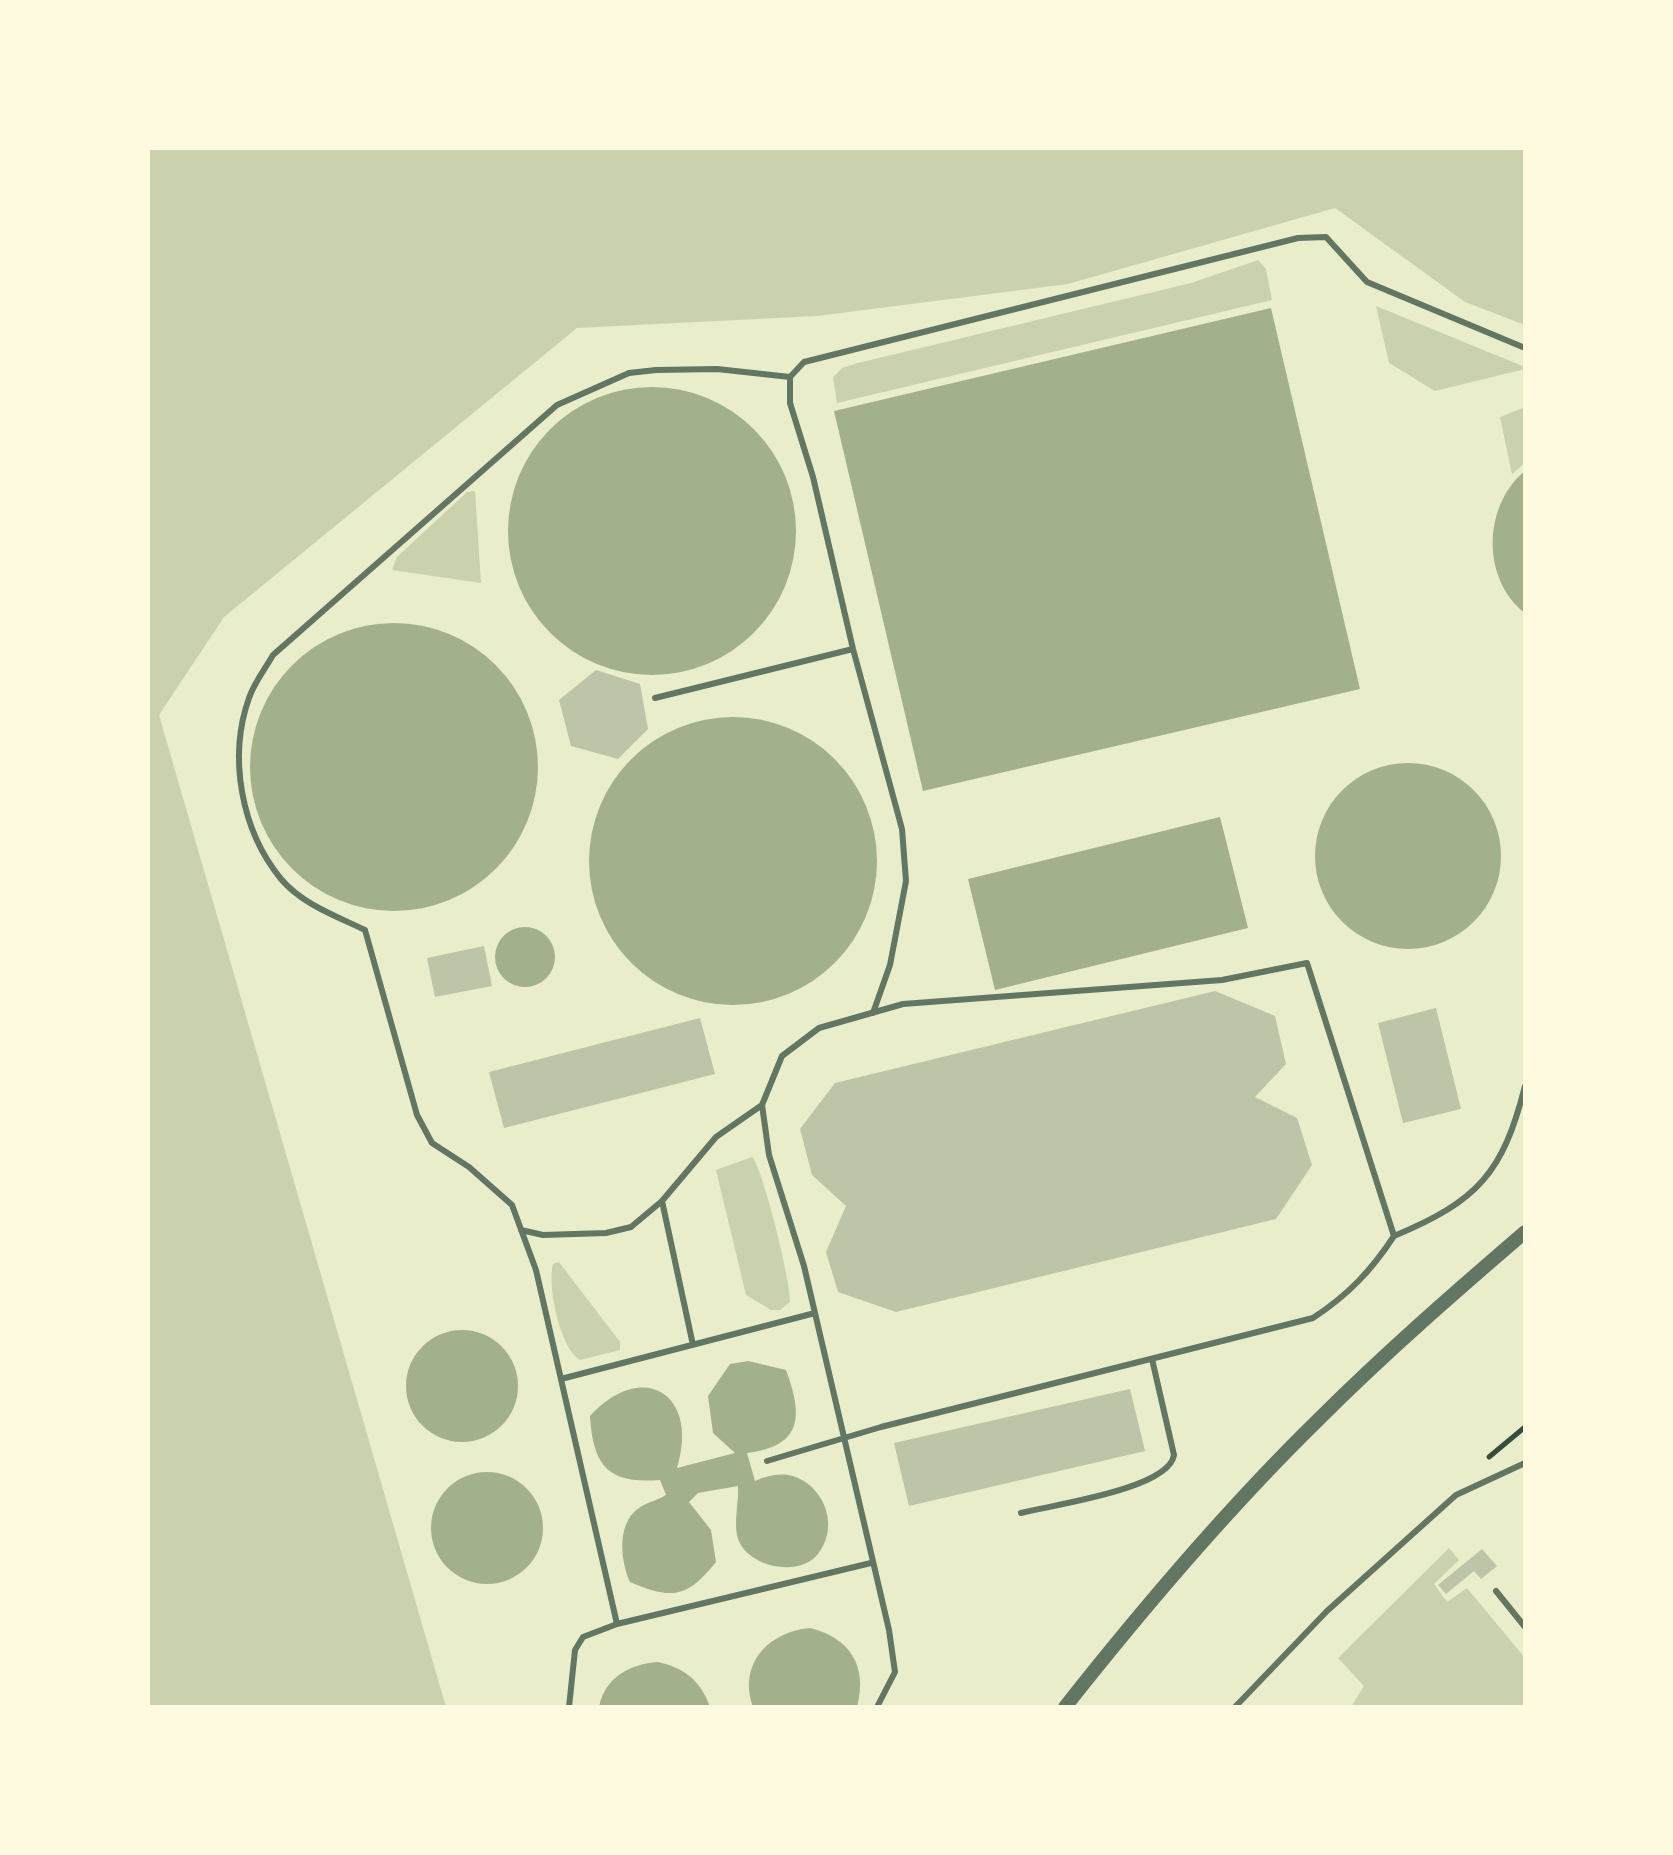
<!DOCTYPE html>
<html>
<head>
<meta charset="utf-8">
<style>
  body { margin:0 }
  #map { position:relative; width:1673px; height:1855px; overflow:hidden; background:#e9edc9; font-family:Roboto,sans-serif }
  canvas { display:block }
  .frame { position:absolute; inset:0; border:150px solid #fefae0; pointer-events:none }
</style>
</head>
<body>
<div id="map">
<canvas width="1673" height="1855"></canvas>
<div class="frame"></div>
</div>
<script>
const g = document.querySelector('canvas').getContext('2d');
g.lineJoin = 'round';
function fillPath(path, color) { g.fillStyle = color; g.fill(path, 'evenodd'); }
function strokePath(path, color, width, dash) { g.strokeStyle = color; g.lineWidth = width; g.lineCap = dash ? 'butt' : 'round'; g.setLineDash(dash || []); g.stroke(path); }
fillPath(new Path2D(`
  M148 148H1525V325L1465 302 1335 208 1068 284 817 316 577 328 224 617 159 715 446 1707H148Z
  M1258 260 1266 269 1272 300 837 403 833 377 842 368 858 363 1191 283Z
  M1376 306 1525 367V369L1435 391 1389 363Z
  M1525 407V463L1512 474 1500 417Z
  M475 491 481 583 392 570 397 557 467 492Z
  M752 1157C762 1165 792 1286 790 1302L780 1310H771L746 1295 716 1170Z
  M559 1262 620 1342V1350L580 1360C560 1348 547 1286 553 1264Z
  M1449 1548 1459 1560 1434 1584 1447 1602 1467 1588 1525 1658V1707H1351L1364 1686 1338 1658Z`), '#cad2ad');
fillPath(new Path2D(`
  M1271 308 1360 689 923 791 834 411Z
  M508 531a144 144 0 1 1 288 0a144 144 0 1 1-288 0Z
  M1525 471V613C1481 579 1483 505 1525 471Z
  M250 767a144 144 0 1 1 288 0a144 144 0 1 1-288 0Z
  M589 861a144 144 0 1 1 288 0a144 144 0 1 1-288 0Z
  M1315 856a93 93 0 1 1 186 0a93 93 0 1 1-186 0Z
  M1220 817 1248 928 995 990 968 879Z
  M495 957a30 30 0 1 1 60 0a30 30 0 1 1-60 0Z
  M406 1386a56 56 0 1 1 112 0a56 56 0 1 1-112 0Z
  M748 1361 786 1370C803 1416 803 1446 747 1453L755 1481C773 1473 790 1471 807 1483 829 1500 836 1531 818 1554 798 1579 743 1566 737 1535 734 1519 739 1501 738 1486L698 1493 689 1502 711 1530 716 1562C687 1598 672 1600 630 1582 620 1560 616 1520 642 1506 649 1502 658 1500 666 1495L660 1480C609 1484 593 1467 590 1416 642 1359 700 1393 677 1468L735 1453 713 1433 708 1396 730 1364Z
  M431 1528a56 56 0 1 1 112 0a56 56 0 1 1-112 0Z
  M810 1628C850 1638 868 1666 857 1707H753C738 1664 768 1632 810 1628Z
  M658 1662C685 1668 701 1681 710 1707H599C605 1677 630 1664 658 1662Z`), '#a3b18a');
fillPath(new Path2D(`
  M596 670 640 684 648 729 618 759 571 746 559 700Z
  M484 946 492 986 435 997 427 958Z
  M1215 991 1275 1016 1286 1064 1255 1097 1297 1118 1312 1165 1276 1219 896 1312 838 1292 826 1252 846 1206 812 1175 800 1129 835 1083Z
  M1436 1008 1461 1109 1403 1123 1378 1023Z
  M700 1018 715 1074 504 1128 489 1072Z
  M1130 1389 1145 1451 909 1506 894 1443Z
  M1482 1549 1497 1566 1481 1579 1474 1571 1446 1594 1438 1585Z`), '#bcc5a7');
strokePath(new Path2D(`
  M1489 1457 1525 1427`), '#344e41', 5);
strokePath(new Path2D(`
  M655 698 853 649
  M873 1013 890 965 906 881 902 829 853 649 813 477 790 403V377L804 362 1298 238 1326 237 1367 282 1525 348
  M662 1201 693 1345
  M521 1230 543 1235 606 1233 631 1227 662 1201 716 1137 762 1105
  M1394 1236C1478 1201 1503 1173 1525 1086
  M561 1379 815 1313
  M767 1461 881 1427 1313 1318C1348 1295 1371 1271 1394 1236L1307 963 1222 980 903 1004 819 1028 782 1056 762 1105 769 1155 804 1266 889 1630 895 1672 877 1707
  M1021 1513C1052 1505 1169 1489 1174 1455L1152 1359
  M1496 1591 1525 1627
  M617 1624 536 1270 512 1205 469 1167 432 1143 417 1115 365 930C336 916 302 904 281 879 241 830 228 757 249 698 254 683 265 669 273 655L557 405 629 373 656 370 717 369 790 377
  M569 1707 575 1650 583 1637 617 1624 871 1563
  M1235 1707 1327 1611 1456 1495 1525 1463`), '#617663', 6);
strokePath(new Path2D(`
  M1065 1707C1144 1607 1227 1509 1318 1420 1384 1354 1454 1293 1525 1232`), '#617663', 14);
</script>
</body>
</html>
